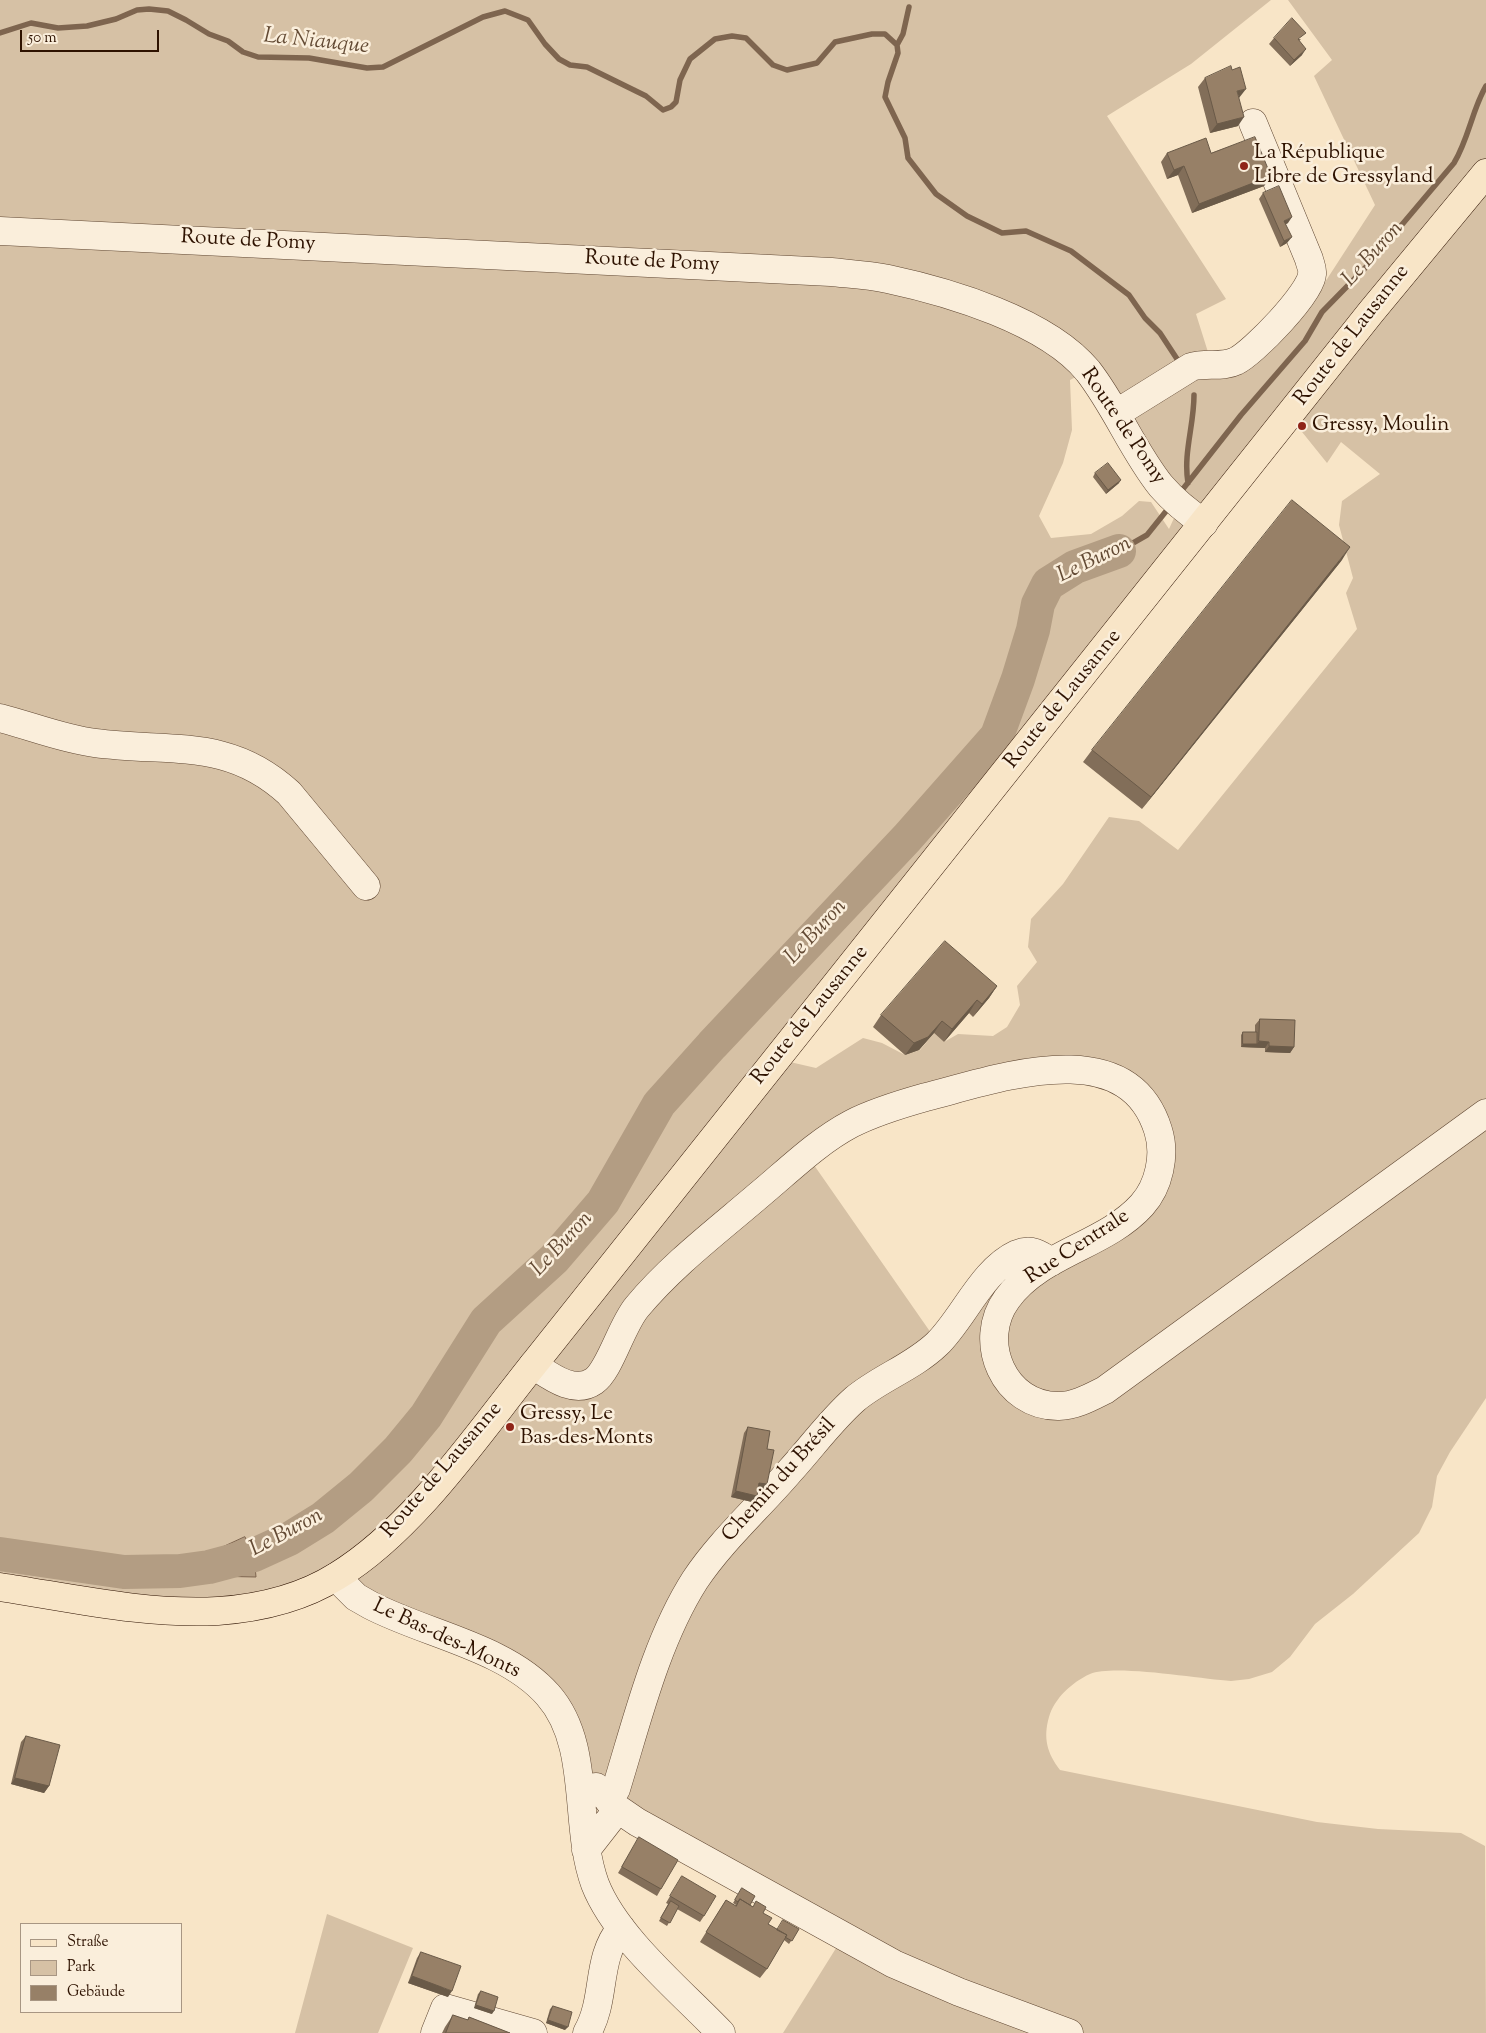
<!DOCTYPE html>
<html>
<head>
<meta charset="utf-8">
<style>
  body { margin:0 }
  #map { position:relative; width:1486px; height:2033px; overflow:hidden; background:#f8e5c7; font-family:"Sorts Mill Goudy",serif }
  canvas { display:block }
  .legend { position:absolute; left:20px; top:1923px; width:162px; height:90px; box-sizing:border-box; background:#faeedb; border:1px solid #a89683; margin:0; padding:6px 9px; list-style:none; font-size:15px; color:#2e1200 }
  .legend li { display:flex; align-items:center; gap:10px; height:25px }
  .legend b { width:25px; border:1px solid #a89683 }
  .scale { position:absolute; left:20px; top:30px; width:139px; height:22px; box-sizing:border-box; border:2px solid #2e1200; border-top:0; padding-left:6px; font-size:15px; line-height:18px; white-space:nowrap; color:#2e1200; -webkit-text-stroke:4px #faeedb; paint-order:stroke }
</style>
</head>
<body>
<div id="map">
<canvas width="1486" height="2033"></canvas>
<ul class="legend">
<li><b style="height:6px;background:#f8e5c7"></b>Straße</li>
<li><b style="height:14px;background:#d6c1a5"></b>Park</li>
<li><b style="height:14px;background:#978067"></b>Gebäude</li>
</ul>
<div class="scale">50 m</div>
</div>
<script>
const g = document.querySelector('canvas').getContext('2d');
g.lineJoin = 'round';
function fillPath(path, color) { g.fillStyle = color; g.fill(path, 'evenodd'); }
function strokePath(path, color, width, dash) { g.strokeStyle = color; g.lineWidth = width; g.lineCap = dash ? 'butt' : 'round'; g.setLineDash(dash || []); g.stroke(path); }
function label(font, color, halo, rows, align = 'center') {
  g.font = font + ' "Sorts Mill Goudy",serif'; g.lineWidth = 5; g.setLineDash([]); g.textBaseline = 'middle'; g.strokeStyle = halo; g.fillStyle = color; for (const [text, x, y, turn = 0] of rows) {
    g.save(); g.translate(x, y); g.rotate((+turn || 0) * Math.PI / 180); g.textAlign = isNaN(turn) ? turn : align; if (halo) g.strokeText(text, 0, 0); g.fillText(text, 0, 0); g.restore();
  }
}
fillPath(new Path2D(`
  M0 0H1271L1191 64 1107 116 1226 299 1196 314 1213 368 1316 296 1375 205 1314 76 1332 60 1288 0H1486V1398L1450 1452 1437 1476 1432 1507 1419 1533 1353 1594 1315 1624 1290 1657 1272 1672 1249 1679 1231 1681C1199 1679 1115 1664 1090 1674 1072 1682 1054 1699 1049 1717 1043 1738 1047 1753 1060 1770L1317 1822 1378 1829 1461 1833 1485 1846 1486 2033H783L843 1937 602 1794 549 1695 345 1588 259 1606 0 1587ZM1087 371 1180 505 1169 529 1151 502 1139 501 1122 516 1091 534 1051 538 1039 516 1063 463 1072 430 1070 380ZM1290 417 1327 463 1341 442 1380 474 1342 501 1339 525 1353 578 1346 593 1357 629 1178 850 1139 821 1109 817 1063 884 1031 919 1028 947 1037 962 1017 986 1020 1005 1007 1027 993 1036 958 1034 944 1042 934 1033 920 1050 905 1055 882 1043 863 1038 816 1068 777 1059ZM1112 1076 1161 1154 1114 1228 1040 1254 973 1298 938 1343 807 1155 954 1090Z
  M327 1914 413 1948 378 2033H295Z`), '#d6c1a5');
const water = new Path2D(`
  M245 1537 254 1555 256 1577 209 1576 208 1554Z`);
fillPath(water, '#b39d83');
strokePath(water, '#7e654f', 1);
strokePath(new Path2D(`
  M0 33 31 23 58 28 87 26 116 19 137 10 149 9 168 11 186 20 209 34 228 41 243 52 258 57 309 58 367 68 383 67 483 17 505 11 528 20 545 44 559 59 570 65 587 67 646 96 663 110 671 107 676 102 680 80 690 59 715 39 732 36 746 38 773 65 787 70 817 63 835 42 872 34H885L897 45 898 53 888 82 885 97 905 138 908 158 936 194 967 216 1002 233 1026 231 1071 251 1129 295 1145 318 1160 333 1179 362
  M897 45 903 34 909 7
  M1188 483C1183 453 1194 426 1194 395
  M1179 494 1241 415 1305 341 1322 312 1367 266 1454 163C1469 138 1472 110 1486 86
  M1119 551 1147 535 1171 505`), '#7e654f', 5.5);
strokePath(new Path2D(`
  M0 1554 124 1572 180 1571 209 1567 254 1555 289 1539 323 1518 361 1487 398 1450 426 1416 486 1321 554 1259 603 1202 659 1104 712 1045 907 838 997 736 1018 679 1033 630 1038 604 1048 584 1075 567 1119 551`), '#b39d83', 34);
const minor = new Path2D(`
  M0 231 831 272C850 274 869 275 888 279 949 292 1047 321 1088 371 1116 407 1133 451 1161 486 1174 501 1189 513 1204 523
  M1117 413 1191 367C1206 362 1222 368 1236 361 1253 353 1312 292 1312 274 1313 269 1310 264 1309 259L1253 123
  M0 718C31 726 63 739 95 743 170 753 228 737 289 793L366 886
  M533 1365C550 1376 574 1395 594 1381 610 1370 621 1326 637 1307 672 1265 717 1231 759 1195 788 1171 817 1142 851 1124 874 1112 901 1104 926 1097 997 1079 1127 1031 1158 1130 1166 1155 1159 1186 1142 1205 1105 1246 1040 1253 1007 1299 976 1341 1004 1407 1059 1406 1075 1406 1091 1397 1105 1390L1486 1113
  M336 1577 356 1597 370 1605C425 1634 506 1647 548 1695 592 1745 573 1824 595 1884 616 1938 681 1991 721 2033
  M596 1787 618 1809 637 1822 894 1964 959 1992 1069 2033
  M609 1801 616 1789C637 1721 656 1641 695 1580 721 1541 758 1508 789 1472 811 1448 831 1420 855 1399 880 1378 913 1367 937 1344 963 1319 982 1270 1017 1254 1031 1248 1040 1254 1051 1262
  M586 1850 618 1809
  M435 2033 445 2008 533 2033
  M587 2033C607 1998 595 1960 621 1928`);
const major = new Path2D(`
  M0 1587C72 1598 146 1615 218 1611 260 1608 302 1598 337 1576 414 1529 477 1435 533 1365L1371 312 1486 173`);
strokePath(minor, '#604732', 29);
strokePath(major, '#2e1200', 29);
strokePath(minor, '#faeedb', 28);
strokePath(major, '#f8e5c7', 28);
fillPath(new Path2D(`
  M1274 38 1301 39 1299 41 1302 55 1290 66 1269 44Z
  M1205 78 1239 98 1238 126 1210 133 1198 87Z
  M1167 153H1211L1271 176 1264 186 1192 213 1178 175 1167 179 1161 162Z
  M1263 193 1288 223 1286 224 1287 243 1280 247 1259 199Z
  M1095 473 1119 483 1106 494 1093 477Z
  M1342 560 1142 809 1083 762 1092 750Z
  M997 986 989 998 973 1017 969 1013 944 1042 934 1033 919 1050 905 1055 873 1027 881 1015Z
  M1260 1019 1294 1047 1290 1053 1265 1052V1048L1241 1047V1035L1243 1032H1255V1025Z
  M748 1427 767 1449V1484L763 1490H758L752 1502 731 1497 744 1433Z
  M26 1736 49 1786 44 1793 11 1784 21 1742Z
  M639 1837 661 1889 657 1896 618 1873Z
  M682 1876 704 1916 700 1922 677 1909 667 1926 659 1921 668 1904 666 1903Z
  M742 1888 750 1905 763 1913 768 1924 777 1929H799L789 1944 784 1940 767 1969 760 1978 700 1942 726 1900 735 1906 736 1905 733 1903Z
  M421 1952 448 1997 408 1983 417 1958Z
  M481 1991 492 2014 474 2008 478 1994Z
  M553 2006 565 2030 546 2023 550 2009Z
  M453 2015 467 2020 469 2017 510 2033H442L445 2027Z`), '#826e59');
fillPath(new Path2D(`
  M1306 49 1302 55 1290 66 1294 60Z
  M1246 89 1239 98 1237 91Z
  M1244 117 1238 126 1210 133 1217 124Z
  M1184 166 1178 175 1167 179 1174 170Z
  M1271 176 1264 186 1192 213 1199 204Z
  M1292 217 1288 223 1280 227 1284 221Z
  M1292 237 1287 243 1280 247 1284 241Z
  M1121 480 1119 483 1106 494 1108 490Z
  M1350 547 1342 560 1142 809 1151 797Z
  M997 986 989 998 973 1017 982 1004Z
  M977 1000 969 1013 944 1042 952 1029Z
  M942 1021 934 1033 919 1050 905 1055 914 1043Z
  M1259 1041 1269 1042 1265 1048 1241 1047 1243 1044H1257Z
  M1269 1046 1294 1047 1290 1053 1265 1052Z
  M759 1483 767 1484 763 1490 755 1489Z
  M736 1491 757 1496 752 1502 731 1497Z
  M15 1778 49 1786 44 1793 11 1784Z
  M412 1976 452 1991 448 1997 408 1983Z
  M476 2005 494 2011 492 2014 474 2008Z
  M548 2020 568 2027 565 2030 546 2023Z`), '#6a5a48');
const building = new Path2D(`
  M1292 18 1306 33 1298 39 1306 49 1294 60 1274 38Z
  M1231 66 1232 70 1240 67 1246 89 1237 91 1244 117 1217 124 1205 78Z
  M1255 137 1271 176 1199 204 1184 166 1174 170 1167 153 1206 138 1211 153Z
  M1279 186 1292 217 1284 221 1292 237 1284 241 1263 193Z
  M1108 463 1121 480 1108 490 1095 473Z
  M1292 500 1350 547 1151 797 1092 750Z
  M945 941 997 986 982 1004 977 1000 952 1029 942 1021 928 1037 914 1043 881 1015Z
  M1260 1019 1295 1020 1294 1047 1269 1046V1042L1259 1041Z
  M1243 1032H1257V1044H1243Z
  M748 1427 770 1431 767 1449 774 1450 767 1484 759 1483 757 1496 736 1491Z
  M26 1736 60 1745 49 1786 15 1778Z
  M639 1837 678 1860 661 1889 622 1867Z
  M682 1876 716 1896 704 1916 670 1896Z
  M742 1888 755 1896 750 1905 740 1899 738 1902 735 1900Z
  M740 1899 753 1907 756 1901 766 1907 763 1913 772 1918 768 1924 787 1935 767 1969 706 1932 726 1900 736 1906Z
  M671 1901 679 1906 670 1923 661 1918Z
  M783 1920 799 1929 792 1941 785 1937 787 1935 777 1930Z
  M421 1952 461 1966 452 1991 412 1976Z
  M481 1991 498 1997 494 2011 476 2005Z
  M553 2006 572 2012 568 2027 548 2020Z
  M453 2015 468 2020 469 2017 510 2033H446Z`);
fillPath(building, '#978067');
strokePath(building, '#6a5a48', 1);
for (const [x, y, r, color] of [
  [1244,166,5,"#8f2418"],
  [1302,426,5,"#8f2418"],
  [510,1427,5,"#8f2418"]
]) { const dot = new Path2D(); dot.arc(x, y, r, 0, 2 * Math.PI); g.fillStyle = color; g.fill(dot); strokePath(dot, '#faeedb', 2); }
label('21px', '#2e1200', '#faeedb', [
  ["La République",1254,154],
  ["Libre de Gressyland",1254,178],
  ["Gressy, Moulin",1312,426],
  ["Gressy, Le",520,1415],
  ["Bas-des-Monts",520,1439]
], 'left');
label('21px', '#2e1200', '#faeedb', [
  ["Route de Pomy",248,242,3],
  ["Route de Pomy",652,263,3],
  ["Route de Lausanne",1353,336,-52],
  ["Route de Pomy",1122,427,56],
  ["Route de Lausanne",1064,700,-51],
  ["Route de Lausanne",811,1016,-51],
  ["Rue Centrale",1078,1248,-33],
  ["Route de Lausanne",443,1471,-49],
  ["Chemin du Brésil",780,1481,-48],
  ["Le Bas-des-Monts",446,1640,25]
]);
label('italic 22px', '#634a34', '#faeedb', [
  ["La Niauque",316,43,6],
  ["Le Buron",1374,255,-48],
  ["Le Buron",1095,561,-26],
  ["Le Buron",817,933,-47],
  ["Le Buron",563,1245,-47],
  ["Le Buron",287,1534,-28]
]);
</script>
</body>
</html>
